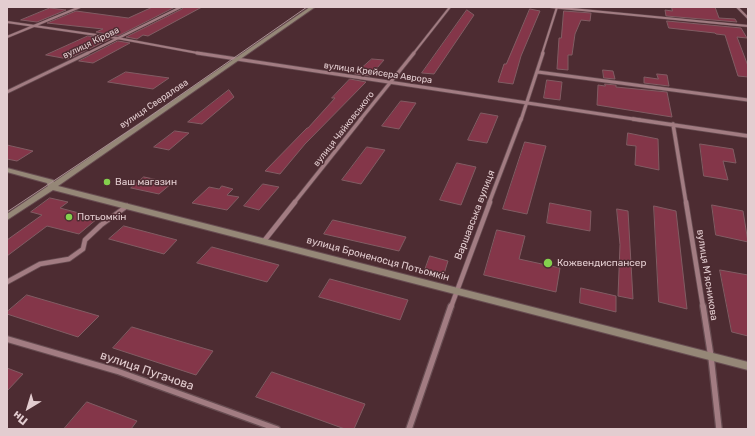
<!DOCTYPE html>
<html>
<head>
<meta charset="utf-8">
<style>
  body { margin:0 }
  #map { position:relative; width:755px; height:436px; overflow:hidden; background:#4d2c32; font-family:Rubik,sans-serif }
  canvas { display:block }
  .frame { position:absolute; inset:0; border:8px solid #e3cdd0; pointer-events:none }
  .north { position:absolute; left:8px; top:388px; width:40px; height:40px; -webkit-text-stroke:3px #4d2c32; paint-order:stroke; rotate:218deg; font-size:11px; font-weight:700; line-height:16px; text-align:center; color:#e3cdd0 }
  .north::after { content:''; display:block; margin:auto; width:14px; height:18px; background:#e3cdd0; clip-path:polygon(50% 0,100% 100%,50% 72%,0 100%) }
</style>
</head>
<body>
<div id="map">
<canvas width="755" height="436"></canvas>
<div class="frame"></div>
<div class="north">Пн</div>
</div>
<script>
const g = document.querySelector('canvas').getContext('2d');
g.lineJoin = 'round';
function fillPath(path, color) { g.fillStyle = color; g.fill(path, 'evenodd'); }
function strokePath(path, color, width, dash) { g.strokeStyle = color; g.lineWidth = width; g.lineCap = dash ? 'butt' : 'round'; g.setLineDash(dash || []); g.stroke(path); }
function label(font, color, halo, rows, align = 'center') {
  g.font = font + ' Rubik,sans-serif'; g.lineWidth = 3; g.setLineDash([]); g.textBaseline = 'middle'; g.strokeStyle = halo; g.fillStyle = color; for (const [text, x, y, turn = 0] of rows) {
    g.save(); g.translate(x, y); g.rotate((+turn || 0) * Math.PI / 180); g.textAlign = isNaN(turn) ? turn : align; if (halo) g.strokeText(text, 0, 0); g.fillText(text, 0, 0); g.restore();
  }
}
const building = new Path2D(`
  M153 7H175L118 36 96 32 103 29 47 23 76 11 128 18Z
  M183 7H202L148 36 143 35 137 39 126 37 182 9Z
  M672 7H715L719 18 735 19 737 22 666 16 665 10 672 11Z
  M50 8 66 10 37 22 21 20Z
  M530 9 540 11 521 56 513 84 498 82 504 64H506Z
  M467 10 474 15 434 74 422 73Z
  M564 11 591 13 590 21 581 20 575 34 572 55H568V70L557 69 559 38H561Z
  M667 21 741 28 747 38 737 37 748 66V77L738 76 725 35 716 34 715 33 669 28Z
  M88 36 110 39 68 59 46 55Z
  M118 41 130 43 93 63 79 61Z
  M372 59 384 60 370 76 355 74Z
  M603 70 613 71 615 79 604 78Z
  M126 72 169 78 153 89 108 82Z
  M657 74 667 75 669 86 644 83V77L658 79Z
  M350 79 366 82 305 144 280 174 265 171 307 128H308L335 98H332Z
  M547 80 562 82 560 100 544 98Z
  M605 84 616 85V87L667 92 672 117 597 105 598 85 605 86Z
  M229 90 234 97 202 124 188 122Z
  M401 101 416 103 399 129 382 126Z
  M481 113 498 116 487 143 468 140Z
  M175 131 189 133 169 150 154 147Z
  M628 133 658 139 659 170 635 165 636 146 627 145Z
  M525 142 546 146 527 214 503 209Z
  M700 144 733 149 736 163 723 161 728 180 704 176Z
  M7 145 33 151 17 161 7 159Z
  M367 147 385 150 361 184 342 180Z
  M457 163 476 167 461 205 440 200Z
  M144 177 172 183 159 194 131 188Z
  M263 184 279 187 259 210 244 206Z
  M222 186 233 189 227 195 239 197 227 210 192 203 209 187 219 189Z
  M50 198 68 202 60 208 98 218 79 234 47 226 7 256V240L42 215 31 212Z
  M550 203 591 211 590 231 547 223Z
  M712 205 743 211 748 242 716 235Z
  M654 206 676 211 687 309 659 302Z
  M617 209 628 211 633 299 618 296 620 245Z
  M333 220 406 237 399 251 324 234Z
  M124 226 177 240 164 254 109 239Z
  M497 230 525 236 519 259 560 268 556 292 484 275Z
  M212 247 279 265 267 282 197 263Z
  M430 256 448 261 444 274 425 270Z
  M720 270 748 275V336L732 332Z
  M330 279 408 300 400 320 319 297Z
  M581 288 616 296V312L580 303Z
  M27 295 99 316 78 337 7 314V312Z
  M132 327 213 351 196 375 113 348Z
  M7 368 23 374 7 391Z
  M272 372 365 404 354 429H345L256 397Z
  M87 402 137 421 131 429H64Z`);
fillPath(building, '#843649');
strokePath(building, '#815c63', 1);
const streetFar4 = new Path2D(`
  M551 7 748 26
  M737 7 748 18
  M7 22 117 38 203 54
  M7 37 80 7
  M86 54 181 7
  M413 54 450 7
  M542 54 557 7`);
const streetFar3 = new Path2D(`
  M197 53 640 120
  M538 72 748 100
  M7 92 88 53
  M360 120 414 53
  M521 120 543 53`);
const streetFar2 = new Path2D(`
  M633 119 748 136
  M673 124 686 203
  M294 203 361 119
  M489 203 521 119`);
const streetFar1 = new Path2D(`
  M686 202 703 307
  M264 241 295 202
  M7 282 40 264 69 259 83 249 85 240 101 225 127 206
  M451 307 490 202`);
const street = new Path2D(`
  M703 306 711 357 719 429
  M7 339 117 371 277 429
  M409 429 451 306`);
const secondary = new Path2D(`
  M310 7H315L58 186 748 362V370L53 190 7 220V214L48 186 47 183 7 172V168L53 180 54 182Z`);
strokePath(streetFar4, '#674c51', 3);
strokePath(streetFar3, '#674c51', 4.5);
strokePath(streetFar2, '#674c51', 5);
strokePath(streetFar1, '#674c51', 6);
strokePath(street, '#674c51', 8);
strokePath(secondary, '#674c51', 2);
strokePath(streetFar4, '#a27c82', 2);
strokePath(streetFar3, '#a27c82', 3);
strokePath(streetFar2, '#a27c82', 3.5);
strokePath(streetFar1, '#a27c82', 4.5);
strokePath(street, '#a27c82', 5.5);
fillPath(secondary, '#958777');
strokePath(new Path2D(`
  M7 212 139 124 307 7`), '#aa9094', 1);
for (const [x, y, r, color] of [
  [107,182,4,"#84d04d"],
  [69,217,4,"#84d04d"],
  [548,263,5,"#84d04d"]
]) { const dot = new Path2D(); dot.arc(x, y, r, 0, 2 * Math.PI); g.fillStyle = color; g.fill(dot); strokePath(dot, '#4d2c32', 1.5); }
label('9px', '#e3cdd0', '#4d2c32', [
  ["вулиця Кірова",91,43,-26],
  ["вулиця Крейсера Аврора",378,73,8],
  ["вулиця Свердлова",154,104,-34],
  ["вулиця Чайковського",344,129,-52]
]);
label('10px', '#e3cdd0', '#4d2c32', [
  ["Ваш магазин",115,182],
  ["Потьомкін",77,217],
  ["Кожвендиспансер",557,263]
], 'left');
label('10px', '#e3cdd0', '#4d2c32', [
  ["Варшавська вулиця",475,215,-69],
  ["вулиця Броненосця Потьомкін",378,259,15],
  ["вулиця М'ясникова",707,275,81]
]);
label('12px', '#e3cdd0', '#4d2c32', [
  ["вулиця Пугачова",147,371,19]
]);
</script>
</body>
</html>
